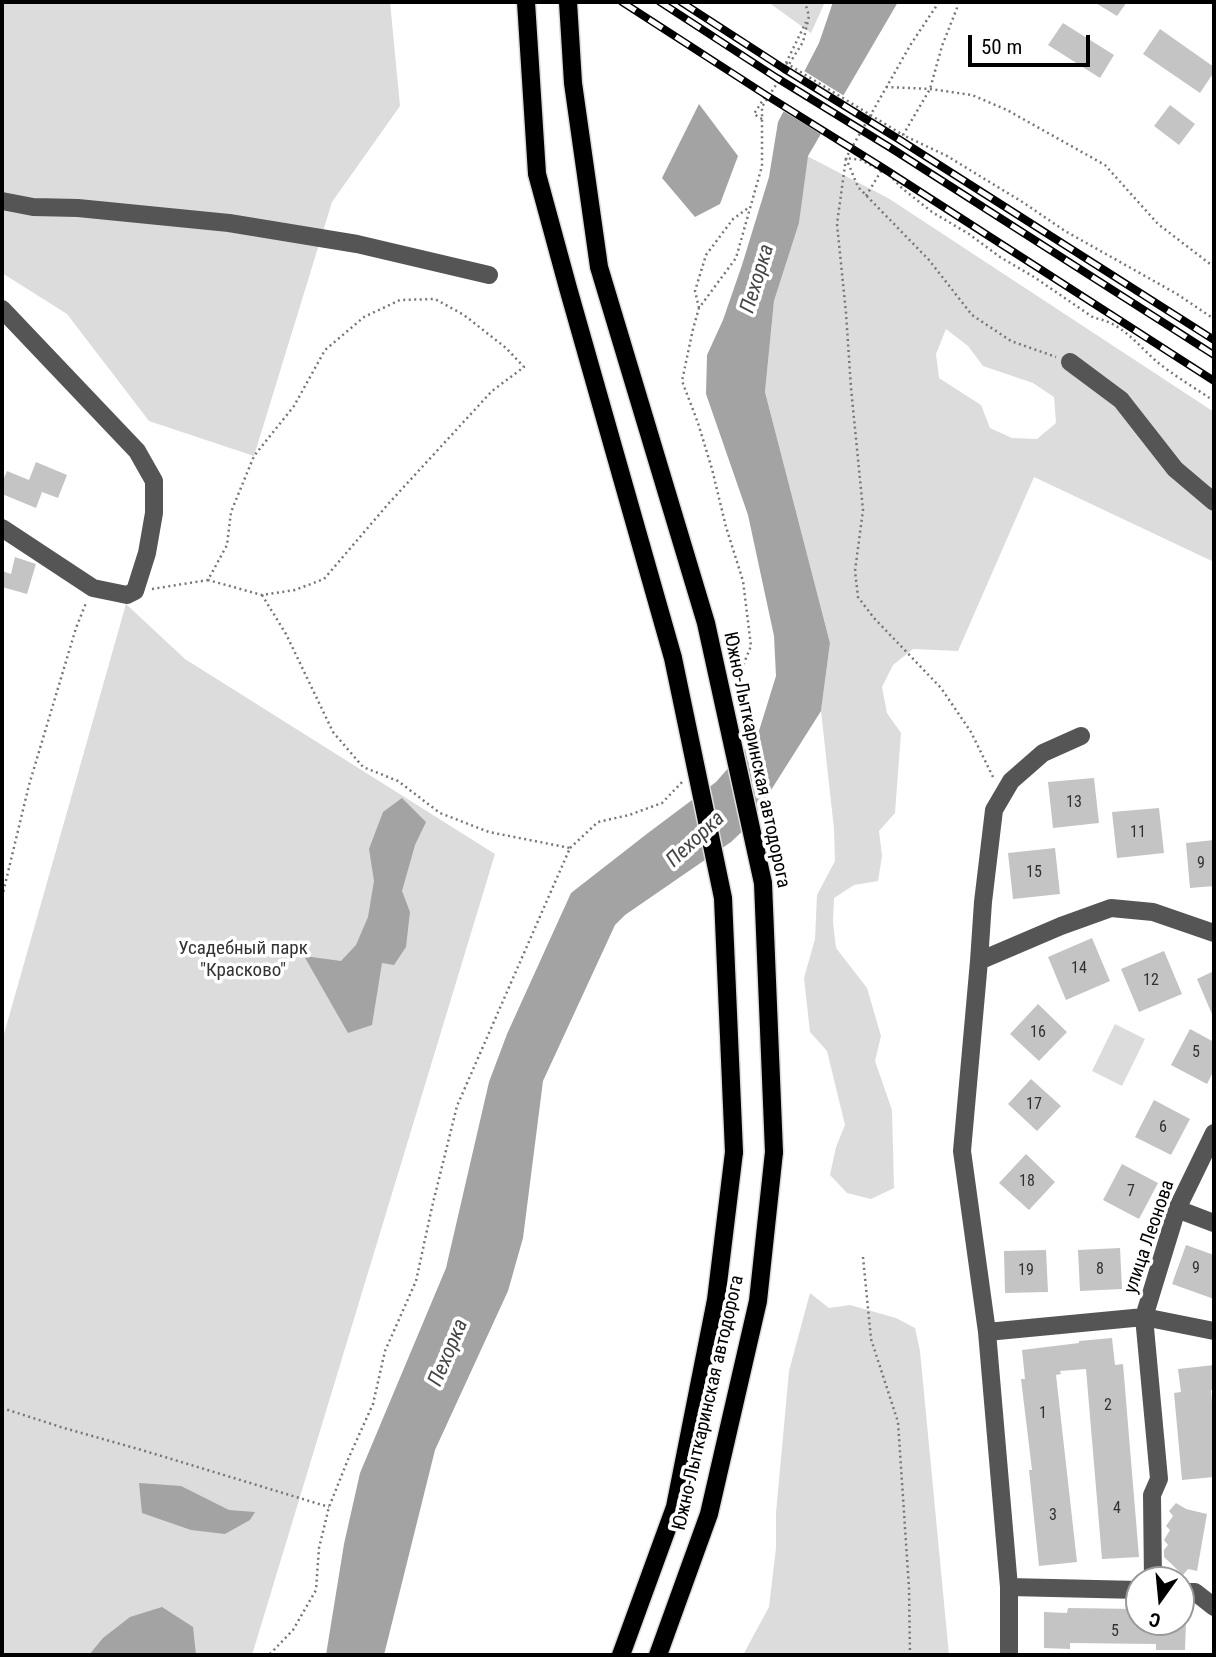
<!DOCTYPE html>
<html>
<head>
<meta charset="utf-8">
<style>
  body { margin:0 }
  #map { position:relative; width:1216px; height:1657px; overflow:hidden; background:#fff; font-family:"Roboto Condensed",sans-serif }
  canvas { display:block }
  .frame { position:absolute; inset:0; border:4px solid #000; pointer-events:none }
  .north { position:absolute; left:1125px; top:1566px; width:70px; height:70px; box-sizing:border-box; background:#fff; border:2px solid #999; border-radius:50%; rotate:195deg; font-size:19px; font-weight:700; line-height:28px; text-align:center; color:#000 }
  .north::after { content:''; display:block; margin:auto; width:24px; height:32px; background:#000; clip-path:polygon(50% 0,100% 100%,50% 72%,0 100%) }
  .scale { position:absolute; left:968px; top:35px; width:122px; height:32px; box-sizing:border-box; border:4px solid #000; border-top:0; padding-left:9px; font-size:21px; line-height:24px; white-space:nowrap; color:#000; -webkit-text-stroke:5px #fff; paint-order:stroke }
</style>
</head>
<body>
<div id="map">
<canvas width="1216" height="1657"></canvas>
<div class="frame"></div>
<div class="north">С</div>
<div class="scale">50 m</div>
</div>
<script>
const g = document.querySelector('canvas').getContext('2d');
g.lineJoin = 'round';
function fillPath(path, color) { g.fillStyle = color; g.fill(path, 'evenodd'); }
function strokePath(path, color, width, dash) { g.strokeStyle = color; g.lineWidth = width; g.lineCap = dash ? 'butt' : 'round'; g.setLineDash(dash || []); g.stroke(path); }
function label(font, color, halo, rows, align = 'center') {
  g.font = font + ' "Roboto Condensed",sans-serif'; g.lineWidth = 7; g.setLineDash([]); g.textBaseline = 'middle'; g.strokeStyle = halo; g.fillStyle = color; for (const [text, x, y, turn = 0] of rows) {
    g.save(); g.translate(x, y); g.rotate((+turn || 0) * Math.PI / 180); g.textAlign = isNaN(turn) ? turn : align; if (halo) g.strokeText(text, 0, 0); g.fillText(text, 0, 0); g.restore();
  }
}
fillPath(new Path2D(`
  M2 2H390L400 106 332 202 254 456 149 421 67 314 2 273Z
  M768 2H825L811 33Z
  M807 156 888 198 1214 412V562L1034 477 958 651 913 649 893 665 882 687 887 713 901 733 895 813 879 831 882 856 878 881 854 885 834 898 833 922 836 948 867 988 881 1036 875 1061 892 1110 894 1188 871 1199 847 1193 830 1175 836 1147 845 1125 827 1051 810 1032 804 978 815 939 817 895 835 861 834 829 821 711 830 643 765 392 774 301 799 223ZM946 329 968 346 983 366 1033 383 1054 397 1056 423 1037 439 1012 438 990 428 981 405 939 378 936 354Z
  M126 604 185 659 495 854 252 1655H2V1041Z
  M1115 1024 1145 1039 1122 1086 1092 1071Z
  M810 1293 829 1308 850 1305 896 1318 915 1328 920 1351 949 1655H743L769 1607 776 1548V1513L789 1371Z`), '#dcdcdc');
fillPath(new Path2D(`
  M833 2H898L808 156 799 223 774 301 765 392 830 643 821 711 749 825 731 842 625 915 615 925 543 1081 523 1238 508 1291 435 1450 384 1655H326L344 1544 360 1473 446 1268 489 1082 507 1034 571 893 648 833 716 782 758 734 776 676 774 636 748 515 706 394 707 355 723 320 742 265 769 177 778 122 819 43Z
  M699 104 738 156 720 204 695 217 662 178Z
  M402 798 426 822 415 845 402 891 410 912 406 947 394 965 382 963 372 1025 348 1033 304 956 341 961 356 945 368 917 374 881 369 849 383 812Z
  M139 1483 181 1486 229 1510 255 1512 250 1520 225 1534 191 1530 142 1513Z
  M162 1607 193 1627 196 1655H89L103 1638 130 1617Z`), '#a3a3a3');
fillPath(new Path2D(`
  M801 69 846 97 824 136 780 109Z`), '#fff');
fillPath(new Path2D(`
  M1094 2H1127L1117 16Z
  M1063 23 1114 55 1100 78 1048 45Z
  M1160 29 1214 67V72L1200 93 1143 54Z
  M1170 105 1195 124 1179 145 1154 126Z
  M36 462 67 475 58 498 42 492 36 508 2 494V483L7 471 29 480Z
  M15 557 36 564 27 594 2 587V571L11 574Z
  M1094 778 1099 823 1053 828 1048 782Z
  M1159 808 1164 853 1117 858 1112 812Z
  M1214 840V886L1190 888 1186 843Z
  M1055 848 1060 894 1013 899 1008 853Z
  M1092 938 1110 981 1066 1000 1048 957Z
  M1164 951 1182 994 1139 1012 1121 969Z
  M1214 971V1019L1197 979Z
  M1038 1004 1067 1032 1039 1061 1010 1034Z
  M1190 1029 1214 1042V1070L1207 1084 1171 1065Z
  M1031 1079 1061 1106 1037 1131 1008 1104Z
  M1154 1100 1190 1119 1171 1155 1135 1137Z
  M1026 1154 1055 1182 1029 1210 999 1183Z
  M1122 1164 1158 1183 1139 1219 1103 1200Z
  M1186 1245 1214 1255V1299L1172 1284Z
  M1120 1248 1122 1289 1080 1291 1078 1250Z
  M1046 1250 1048 1292 1005 1293 1004 1251Z
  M1112 1338 1115 1365 1123 1364 1139 1557 1102 1559 1086 1369 1060 1371 1061 1374 1056 1375 1077 1562 1039 1566 1029 1470H1032L1021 1379H1025L1022 1350 1079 1343V1341Z
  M1214 1365V1390H1211L1214 1428V1477L1182 1480 1174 1393 1181 1392 1178 1369Z
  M1176 1503 1186 1509 1207 1514 1197 1571 1188 1569 1183 1575 1164 1557V1550L1168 1545 1164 1540 1170 1530 1166 1526 1173 1516 1169 1511Z
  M1068 1608 1139 1609V1622H1186L1185 1650H1156V1644L1070 1643V1649L1044 1648V1612L1067 1613Z`), '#c4c4c4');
const major = new Path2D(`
  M621 1655 675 1507 716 1300 734 1152
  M658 1655 709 1514 758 1301 774 1152`);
strokePath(major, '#dbdbdb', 21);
strokePath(new Path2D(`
  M939 2 911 44 846 158 858 187 929 260 972 315 1011 341 1056 357
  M958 2 957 8 942 46 930 89 903 135 947 156 1024 203 1065 231 1177 294 1214 319
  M786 63 806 22
  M886 87 930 89 972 95 1007 110 1105 165 1158 224 1214 267
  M762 119 754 114 766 95
  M866 196 883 168
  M699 308 695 291 706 255 733 219 748 208
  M152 589 208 580 227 545 231 512 254 456 294 406 325 350 364 317 400 300 435 299 464 315 506 348 524 367 492 391 389 503 324 579 295 590 262 595 208 580
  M262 595 286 634 333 732 363 767 398 781 440 813 489 832 570 848 457 1106 432 1207 416 1281 385 1351 373 1404 349 1457 329 1507 319 1548 316 1590 293 1630 269 1655
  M737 680 751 646 743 581 726 527 712 469 698 423 682 381 693 329 699 308 736 258 762 166V107L803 42 809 16 805 2
  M993 777 971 732 941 688 874 618 858 597 855 571 863 510 851 388 846 313 837 224 846 158 861 160 888 174 903 189 932 212 969 234 1000 257 1034 277 1094 318C1121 322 1137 344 1156 361 1173 375 1195 388 1214 401
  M570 848 598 822 629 815 662 803 683 781
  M2 897 29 785 76 628 86 603
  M863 1257 871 1339 898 1422 909 1588 910 1655
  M2 1408 64 1428 145 1451 329 1507`), '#777', 2.5, [2, 3.5]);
strokePath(new Path2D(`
  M2 201 33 207 78 208 229 223 357 244 489 275
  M2 309 137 451 154 481V513L147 553 135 591 127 595 93 588 2 528
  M1070 362 1121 400 1175 469 1214 502
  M979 961 983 902 994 810 1011 781 1043 753 1081 736
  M1177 1209 1214 1223
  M987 1332 962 1151 979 961 1061 926 1111 908 1153 912 1214 933
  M1153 1580 1152 1495 1159 1479 1144 1317 1177 1209 1214 1133
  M1009 1587 1139 1590
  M1181 1592H1195L1214 1607
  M1009 1655V1587L987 1332 1144 1317 1214 1331`), '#555', 18);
strokePath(major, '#000', 18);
const rail = new Path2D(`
  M622 2 766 95 883 168 1214 381
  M660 2 777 78 894 150 1214 355
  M681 2 783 68 900 140 1214 340`);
strokePath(rail, '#000', 8);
strokePath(rail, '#fff', 5, [16]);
const majorBridge = new Path2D(`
  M526 2 537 174 568 288 673 658 723 898 734 1152
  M568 2 573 83 599 267 706 623 763 883 774 1152`);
strokePath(majorBridge, '#dbdbdb', 21, []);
strokePath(new Path2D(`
  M786 63 903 135`), '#777', 2.5, [2, 3.5]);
strokePath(majorBridge, '#000', 18);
label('16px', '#313131', null, [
  ["13",1074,803],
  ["11",1138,833],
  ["9",1201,864],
  ["15",1034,873],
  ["14",1079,969],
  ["12",1151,981],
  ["16",1038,1033],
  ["5",1196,1053],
  ["17",1034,1105],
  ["6",1163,1128],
  ["18",1027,1182],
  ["7",1131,1192],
  ["9",1196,1269],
  ["8",1100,1270],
  ["19",1026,1271],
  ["2",1108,1406],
  ["1",1043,1414],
  ["4",1117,1509],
  ["3",1053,1516],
  ["5",1115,1632]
]);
label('19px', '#000', '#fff', [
  ["Южно-Лыткаринская автодорога",756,760,78],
  ["улица Леонова",1150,1237,-71],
  ["Южно-Лыткаринская автодорога",709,1403,-77]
]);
label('19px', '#333', '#fff', [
  ["Усадебный парк",243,949],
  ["\"Красково\"",243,971]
]);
label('italic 21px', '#444', '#fff', [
  ["Пехорка",758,279,-73],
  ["Пехорка",696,840,-43],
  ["Пехорка",449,1353,-67]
]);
</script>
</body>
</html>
